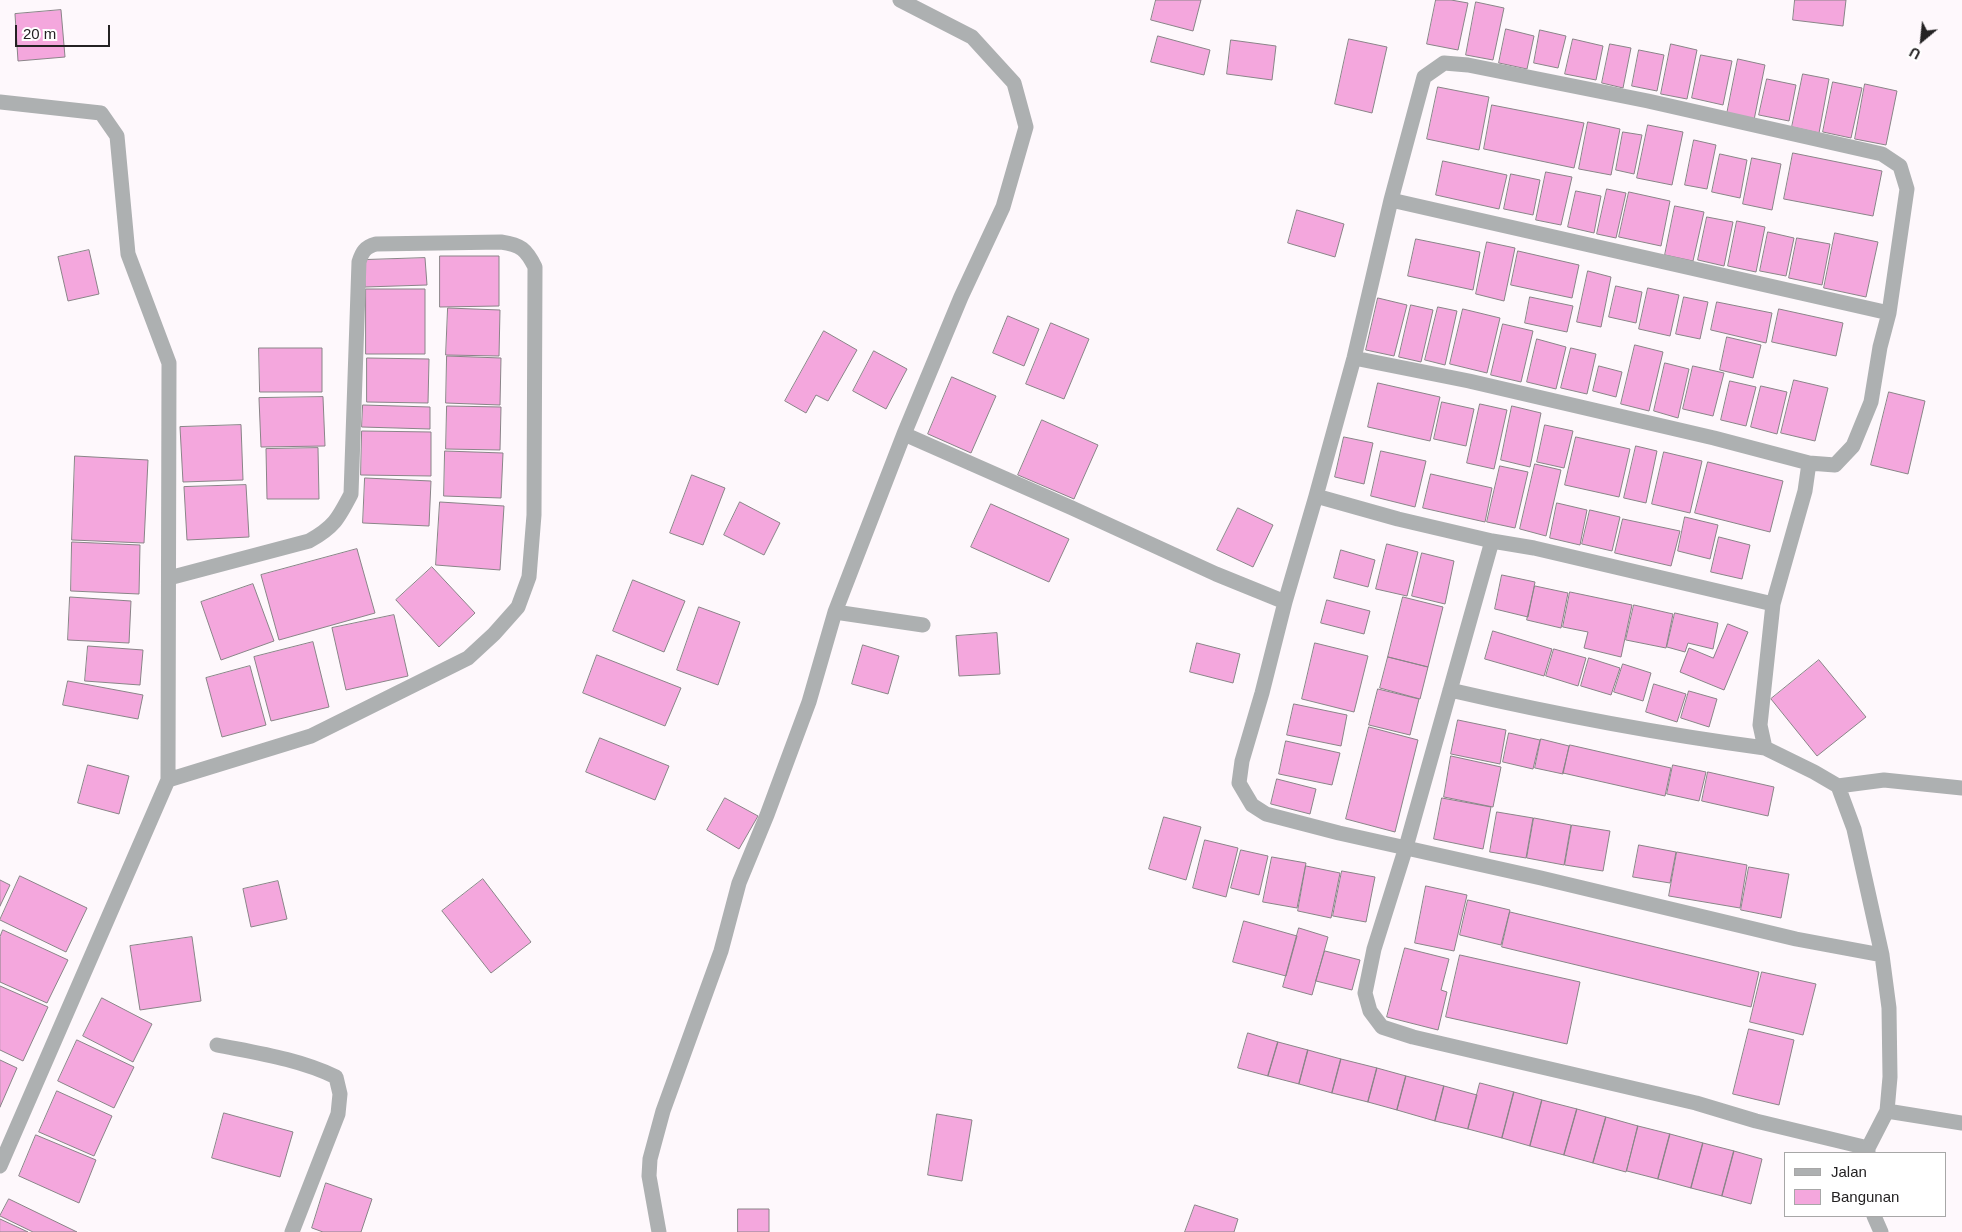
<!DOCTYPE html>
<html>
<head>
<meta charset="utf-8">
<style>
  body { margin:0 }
  #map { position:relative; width:1962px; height:1232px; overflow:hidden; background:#fef8fc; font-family:Helvetica,sans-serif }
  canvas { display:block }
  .legend { position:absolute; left:1784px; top:1152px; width:162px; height:65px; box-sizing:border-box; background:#fff; border:1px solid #a7a7a7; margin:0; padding:6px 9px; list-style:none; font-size:15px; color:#242223 }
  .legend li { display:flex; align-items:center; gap:10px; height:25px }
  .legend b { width:25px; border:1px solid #a7a7a7 }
  .north { position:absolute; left:1897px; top:15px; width:50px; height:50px; -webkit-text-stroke:4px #fff; paint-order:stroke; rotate:208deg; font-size:14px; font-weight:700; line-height:20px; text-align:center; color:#242223 }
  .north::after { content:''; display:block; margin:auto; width:18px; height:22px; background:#242223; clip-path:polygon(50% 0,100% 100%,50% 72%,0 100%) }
  .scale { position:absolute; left:15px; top:25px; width:95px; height:22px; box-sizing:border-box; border:2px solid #242223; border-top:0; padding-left:6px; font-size:15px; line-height:18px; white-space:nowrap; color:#242223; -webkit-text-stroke:4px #fff; paint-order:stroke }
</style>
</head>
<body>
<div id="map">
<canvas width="1962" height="1232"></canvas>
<ul class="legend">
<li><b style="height:6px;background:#adb0b1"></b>Jalan</li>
<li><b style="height:14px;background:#f4a7dd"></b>Bangunan</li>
</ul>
<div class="north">U</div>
<div class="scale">20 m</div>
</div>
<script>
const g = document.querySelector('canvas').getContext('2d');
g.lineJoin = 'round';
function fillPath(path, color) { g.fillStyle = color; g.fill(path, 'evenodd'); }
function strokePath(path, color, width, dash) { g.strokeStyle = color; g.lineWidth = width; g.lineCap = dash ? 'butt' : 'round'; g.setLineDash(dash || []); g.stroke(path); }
const building = new Path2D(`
  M1156 0H1201L1193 31 1151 20Z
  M1436 0H1451L1468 3 1458 50 1427 44Z
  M1795 0H1846L1843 26 1793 20Z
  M1476 2 1504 8 1493 60 1466 55Z
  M61 10 65 57 18 61 15 14Z
  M1506 29 1534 36 1527 69 1499 63Z
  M1540 30 1566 36 1558 68 1534 63Z
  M1158 36 1210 50 1204 75 1151 62Z
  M1349 39 1387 47 1372 113 1335 104Z
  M1573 39 1603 46 1596 80 1565 74Z
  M1231 40 1276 46 1272 80 1227 74Z
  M1610 44 1631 48 1623 88 1602 83Z
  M1671 44 1697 50 1687 99 1661 94Z
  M1639 50 1664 55 1657 91 1632 86Z
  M1701 55 1732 61 1723 105 1692 98Z
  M1738 59 1765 65 1754 120 1727 114Z
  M1803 74 1829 79 1819 133 1792 127Z
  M1767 79 1796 85 1789 121 1759 115Z
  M1833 82 1862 88 1851 138 1823 132Z
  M1865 84 1897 91 1886 145 1855 139Z
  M1438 87 1489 97 1479 150 1427 139Z
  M1492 105 1584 123 1574 168 1484 149Z
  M1588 122 1620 129 1611 175 1579 169Z
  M1648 125 1683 132 1672 185 1637 178Z
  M1623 132 1642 135 1634 174 1616 170Z
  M1694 140 1716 145 1707 189 1685 185Z
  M1793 153 1882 171 1873 216 1784 199Z
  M1720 154 1747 160 1740 198 1712 192Z
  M1752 158 1781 164 1772 210 1743 204Z
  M1443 161 1507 175 1499 209 1436 195Z
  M1546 172 1572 177 1561 225 1536 220Z
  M1511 174 1540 180 1533 215 1504 209Z
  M1607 189 1626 193 1616 238 1597 234Z
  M1576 191 1601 196 1594 233 1568 227Z
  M1629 192 1670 201 1661 246 1619 237Z
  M1675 206 1704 212 1693 261 1665 255Z
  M1297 210 1344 224 1335 257 1288 243Z
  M1707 217 1733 222 1724 266 1698 260Z
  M1737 221 1765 227 1756 272 1728 266Z
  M1768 232 1794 238 1786 276 1760 271Z
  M1835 233 1878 242 1866 297 1824 288Z
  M1797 238 1830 244 1822 285 1789 278Z
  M1416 239 1480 252 1473 290 1408 276Z
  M1487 242 1515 248 1504 301 1476 294Z
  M89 250 99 294 68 301 58 257Z
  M1518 251 1579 265 1572 298 1511 285Z
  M440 256H499V306L440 307Z
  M425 258 427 285 365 287 364 260Z
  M1588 271 1611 277 1601 327 1577 322Z
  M1616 286 1642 292 1636 323 1609 317Z
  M1648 288 1679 295 1670 336 1639 329Z
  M366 289H425V354H366Z
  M1530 297 1573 306 1567 332 1525 323Z
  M1684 297 1708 302 1700 339 1676 334Z
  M1378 298 1407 305 1394 356 1366 350Z
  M1717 302 1772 313 1766 343 1711 330Z
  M1411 305 1433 310 1421 362 1399 357Z
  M1438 307 1457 311 1445 365 1425 360Z
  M448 308 500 310 499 356 446 355Z
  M1463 309 1500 318 1487 373 1450 364Z
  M1779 309 1843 323 1836 356 1772 342Z
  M1008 316 1039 329 1024 366 993 353Z
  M1051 323 1089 339 1064 399 1026 384Z
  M1503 324 1533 331 1521 382 1491 375Z
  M824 331 857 350 828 401 816 395 806 413 785 401Z
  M1727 337 1761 345 1753 378 1720 370Z
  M1537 339 1566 347 1556 389 1527 382Z
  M1635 345 1663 352 1649 411 1621 404Z
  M259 348H322V392H260Z
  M1571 348 1596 354 1587 394 1561 388Z
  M874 351 907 369 886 409 853 391Z
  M447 356 501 358 500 405 446 403Z
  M367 358 429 359 428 403 367 402Z
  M1665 363 1689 369 1678 418 1654 411Z
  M1599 366 1622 372 1616 397 1593 391Z
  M1693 366 1724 373 1713 416 1683 409Z
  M952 377 996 396 971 453 928 434Z
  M1794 380 1828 388 1815 441 1781 433Z
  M1730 381 1756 387 1746 426 1721 420Z
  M1378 383 1440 397 1430 441 1368 427Z
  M1761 386 1787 392 1777 434 1751 427Z
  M1889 392 1925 401 1908 474 1871 465Z
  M323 397 325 446 261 447 259 398Z
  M1442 402 1474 409 1466 446 1434 439Z
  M1480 404 1507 410 1494 469 1467 463Z
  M363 405 430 407V429L362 427Z
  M447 406 501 407 500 450 446 449Z
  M1512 406 1541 413 1530 467 1501 460Z
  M1042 420 1098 445 1074 499 1018 475Z
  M241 425 243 480 183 482 180 427Z
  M1545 425 1573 431 1564 468 1537 462Z
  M362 431 431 432V476L361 475Z
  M1344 437 1373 443 1364 484 1335 477Z
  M1576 437 1630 449 1619 497 1565 485Z
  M1636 446 1657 451 1646 503 1624 498Z
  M318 448 319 499H267L266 449Z
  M445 451 503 453 501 498 444 496Z
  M1381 451 1426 461 1415 507 1371 496Z
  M1664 452 1702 461 1690 513 1652 504Z
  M75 456 148 460 144 543 72 540Z
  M1708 462 1783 481 1770 532 1695 513Z
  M1535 464 1561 470 1546 536 1520 529Z
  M1500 466 1528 472 1515 528 1487 522Z
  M1431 474 1492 488 1485 522 1423 508Z
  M692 475 725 488 703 545 670 533Z
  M365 478 431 481 429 526 363 523Z
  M246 485 249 537 187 540 184 487Z
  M440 502 504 506 500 570 436 565Z
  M740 502 780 523 764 555 724 535Z
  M1557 503 1587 510 1580 545 1550 538Z
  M991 504 1069 539 1049 582 971 547Z
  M1238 508 1273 525 1253 567 1217 550Z
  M1590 510 1620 517 1612 551 1582 544Z
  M1685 517 1718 525 1710 559 1678 551Z
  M1623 519 1680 531 1671 566 1615 553Z
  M1719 537 1750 545 1742 579 1711 572Z
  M72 542 140 545 139 594 71 591Z
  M1387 544 1418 552 1407 596 1376 589Z
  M357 549 375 613 279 640 261 575Z
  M1341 550 1375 560 1368 587 1334 578Z
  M1422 553 1454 561 1445 604 1412 596Z
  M432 567 475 613 439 647 396 600Z
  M1502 575 1535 582 1528 617 1495 609Z
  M633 580 685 601 664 652 613 631Z
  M253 584 274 641 221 660 201 602Z
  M1535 586 1568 593 1561 628 1527 620Z
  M1570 592 1632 605 1621 657 1584 648 1588 632 1563 627Z
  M70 597 131 601 129 643 68 640Z
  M1403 597 1443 607 1428 667 1388 657Z
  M1327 600 1370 611 1364 634 1321 623Z
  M1634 605 1673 614 1666 648 1626 640Z
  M699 607 740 622 718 685 677 670Z
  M1675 613 1718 623 1713 649 1688 643 1685 652 1667 647Z
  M394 615 408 676 346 690 332 628Z
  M1728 624 1748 632 1724 690 1680 672 1689 648 1713 658Z
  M1493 631 1552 649 1544 676 1485 659Z
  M997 633 1000 674 959 676 956 636Z
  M313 642 329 707 271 721 254 657Z
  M1197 643 1240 654 1233 683 1190 672Z
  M1315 643 1368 656 1354 712 1302 699Z
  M863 645 899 656 888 694 852 684Z
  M88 646 143 650 140 685 85 681Z
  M1554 649 1586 658 1578 686 1546 676Z
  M597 655 681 688 665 726 583 693Z
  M1388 657 1428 667 1420 699 1380 688Z
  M1589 658 1620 668 1611 695 1581 686Z
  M1819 660 1866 717 1817 756 1771 699Z
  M1623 664 1651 673 1643 701 1614 692Z
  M250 666 266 725 222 737 206 678Z
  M68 681 143 695 138 719 63 705Z
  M1654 684 1686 694 1677 722 1646 712Z
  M1378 689 1419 699 1410 735 1369 725Z
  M1689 691 1717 699 1709 727 1681 718Z
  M1294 704 1347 715 1341 746 1287 735Z
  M1458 720 1506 730 1500 764 1451 754Z
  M1369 727 1418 740 1395 832 1346 819Z
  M1509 733 1540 740 1533 769 1503 762Z
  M600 738 669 766 655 800 586 772Z
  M1541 739 1569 746 1563 774 1535 768Z
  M1286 741 1340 753 1332 785 1279 774Z
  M1570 745 1671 768 1665 796 1563 773Z
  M1451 756 1501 767 1493 807 1444 797Z
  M88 765 129 776 119 814 78 803Z
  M1673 765 1706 772 1699 801 1667 794Z
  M1708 772 1774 787 1768 816 1702 801Z
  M1277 779 1316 789 1310 814 1271 804Z
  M725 798 758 816 739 849 707 830Z
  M1442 798 1491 807 1483 849 1434 839Z
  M1497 812 1533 818 1526 858 1490 852Z
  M1164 817 1201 827 1186 880 1149 869Z
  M1534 818 1571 825 1564 865 1527 858Z
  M1572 825 1610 831 1603 871 1565 865Z
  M1205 840 1238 848 1226 897 1193 888Z
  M1639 845 1676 852 1670 883 1633 877Z
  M1241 850 1268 856 1259 895 1231 888Z
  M1677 852 1747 865 1740 908 1669 896Z
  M1272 857 1306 863 1297 908 1263 902Z
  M1306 866 1340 873 1331 918 1298 911Z
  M1749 867 1789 874 1781 918 1741 910Z
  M1342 871 1375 877 1366 922 1333 916Z
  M20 876 87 908 66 952 0 920Z
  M483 879 531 942 491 973 442 911Z
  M0 880 10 885 0 906Z
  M278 881 287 919 251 927 243 889Z
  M1426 886 1467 895 1454 951 1415 943Z
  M1468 900 1510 910 1501 945 1460 935Z
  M1510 912 1759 972 1751 1007 1502 947Z
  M1244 921 1297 936 1286 976 1233 962Z
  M1299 928 1328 937 1312 995 1283 987Z
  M3 930 68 960 47 1003 0 982V937Z
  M192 937 201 1001 140 1010 130 946Z
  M1405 948 1449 959 1441 990 1447 992 1438 1030 1387 1017Z
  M1325 951 1360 960 1352 990 1316 981Z
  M1460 955 1580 982 1567 1044 1446 1017Z
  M1762 972 1816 984 1803 1035 1750 1022Z
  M0 986 48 1007 23 1061 0 1050Z
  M102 998 152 1024 133 1062 83 1036Z
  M1749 1029 1794 1040 1779 1105 1733 1094Z
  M1248 1033 1278 1042 1268 1076 1238 1068Z
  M77 1040 134 1067 114 1108 58 1081Z
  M1278 1042 1308 1050 1299 1084 1268 1076Z
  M1308 1050 1341 1059 1332 1093 1299 1084Z
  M1341 1059 1377 1068 1368 1102 1332 1093Z
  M0 1060 17 1068 0 1107Z
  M1377 1068 1406 1076 1397 1110 1368 1102Z
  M1406 1076 1444 1086 1435 1121 1397 1110Z
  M1480 1083 1514 1092 1502 1138 1468 1129Z
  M1444 1086 1477 1095 1468 1129 1435 1121Z
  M57 1091 112 1116 94 1156 39 1132Z
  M1514 1092 1542 1100 1530 1146 1502 1138Z
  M1542 1100 1577 1109 1564 1155 1530 1146Z
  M1577 1109 1606 1117 1593 1163 1564 1155Z
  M224 1113 293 1132 280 1177 212 1158Z
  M937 1114 972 1120 962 1181 928 1175Z
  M1606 1117 1638 1126 1626 1172 1593 1163Z
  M1638 1126 1670 1134 1658 1179 1627 1171Z
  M1670 1134 1703 1143 1691 1188 1658 1179Z
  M36 1135 96 1160 79 1203 19 1176Z
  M1703 1143 1734 1151 1722 1196 1691 1188Z
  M1734 1151 1762 1159 1751 1204 1722 1196Z
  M326 1183 372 1199 361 1232H323L312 1228Z
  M9 1199 77 1232H33L0 1216Z
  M1195 1205 1238 1219 1234 1232H1185Z
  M738 1209H769V1232H738Z
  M0 1219 28 1232H0Z`);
fillPath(building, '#f4a7dd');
strokePath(building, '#8a8488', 1);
strokePath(new Path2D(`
  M0 102 101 113 117 136 128 254 169 363 168 780 0 1166
  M1391 200 1889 313
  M1354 358 1469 381 1714 438 1809 463
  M904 434 1072 508 1216 574 1285 602
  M1316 496 1285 602 1262 693 1242 761 1239 783 1252 805 1266 814 1339 833 1541 878 1796 939 1882 955
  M1492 541 1534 548 1773 604
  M835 612 923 625
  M1450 690C1554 714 1659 734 1765 748
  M168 780 311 736 468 658 494 634 518 607 529 577 534 515 535 267C526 249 521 245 501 242L376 244C365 247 362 252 359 262L351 494C338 519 334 527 309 541L169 578
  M1838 786 1884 780 1962 788
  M217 1045C257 1053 299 1059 336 1077L340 1094 338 1114 292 1232
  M1887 1111 1962 1123
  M1868 1148 1756 1121 1696 1103 1413 1037 1382 1027 1370 1011 1365 993 1374 949 1406 847 1492 541 1398 519 1316 496 1354 358 1391 200 1424 77 1444 63 1468 65 1648 101 1882 154 1900 166 1907 189 1889 313 1880 347 1871 402 1853 446 1835 465 1809 463 1805 491 1773 604 1760 725 1765 748 1814 772 1838 786 1854 829 1882 955 1889 1008 1890 1077 1887 1111 1868 1148V1153
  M1874 1216 1881 1232
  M659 1232 649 1176 650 1159 663 1111 721 951 739 883 767 815 809 702 835 612 904 434 961 297 1003 207 1026 127 1014 83 972 37 900 0`), '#adb0b1', 15);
</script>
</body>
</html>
